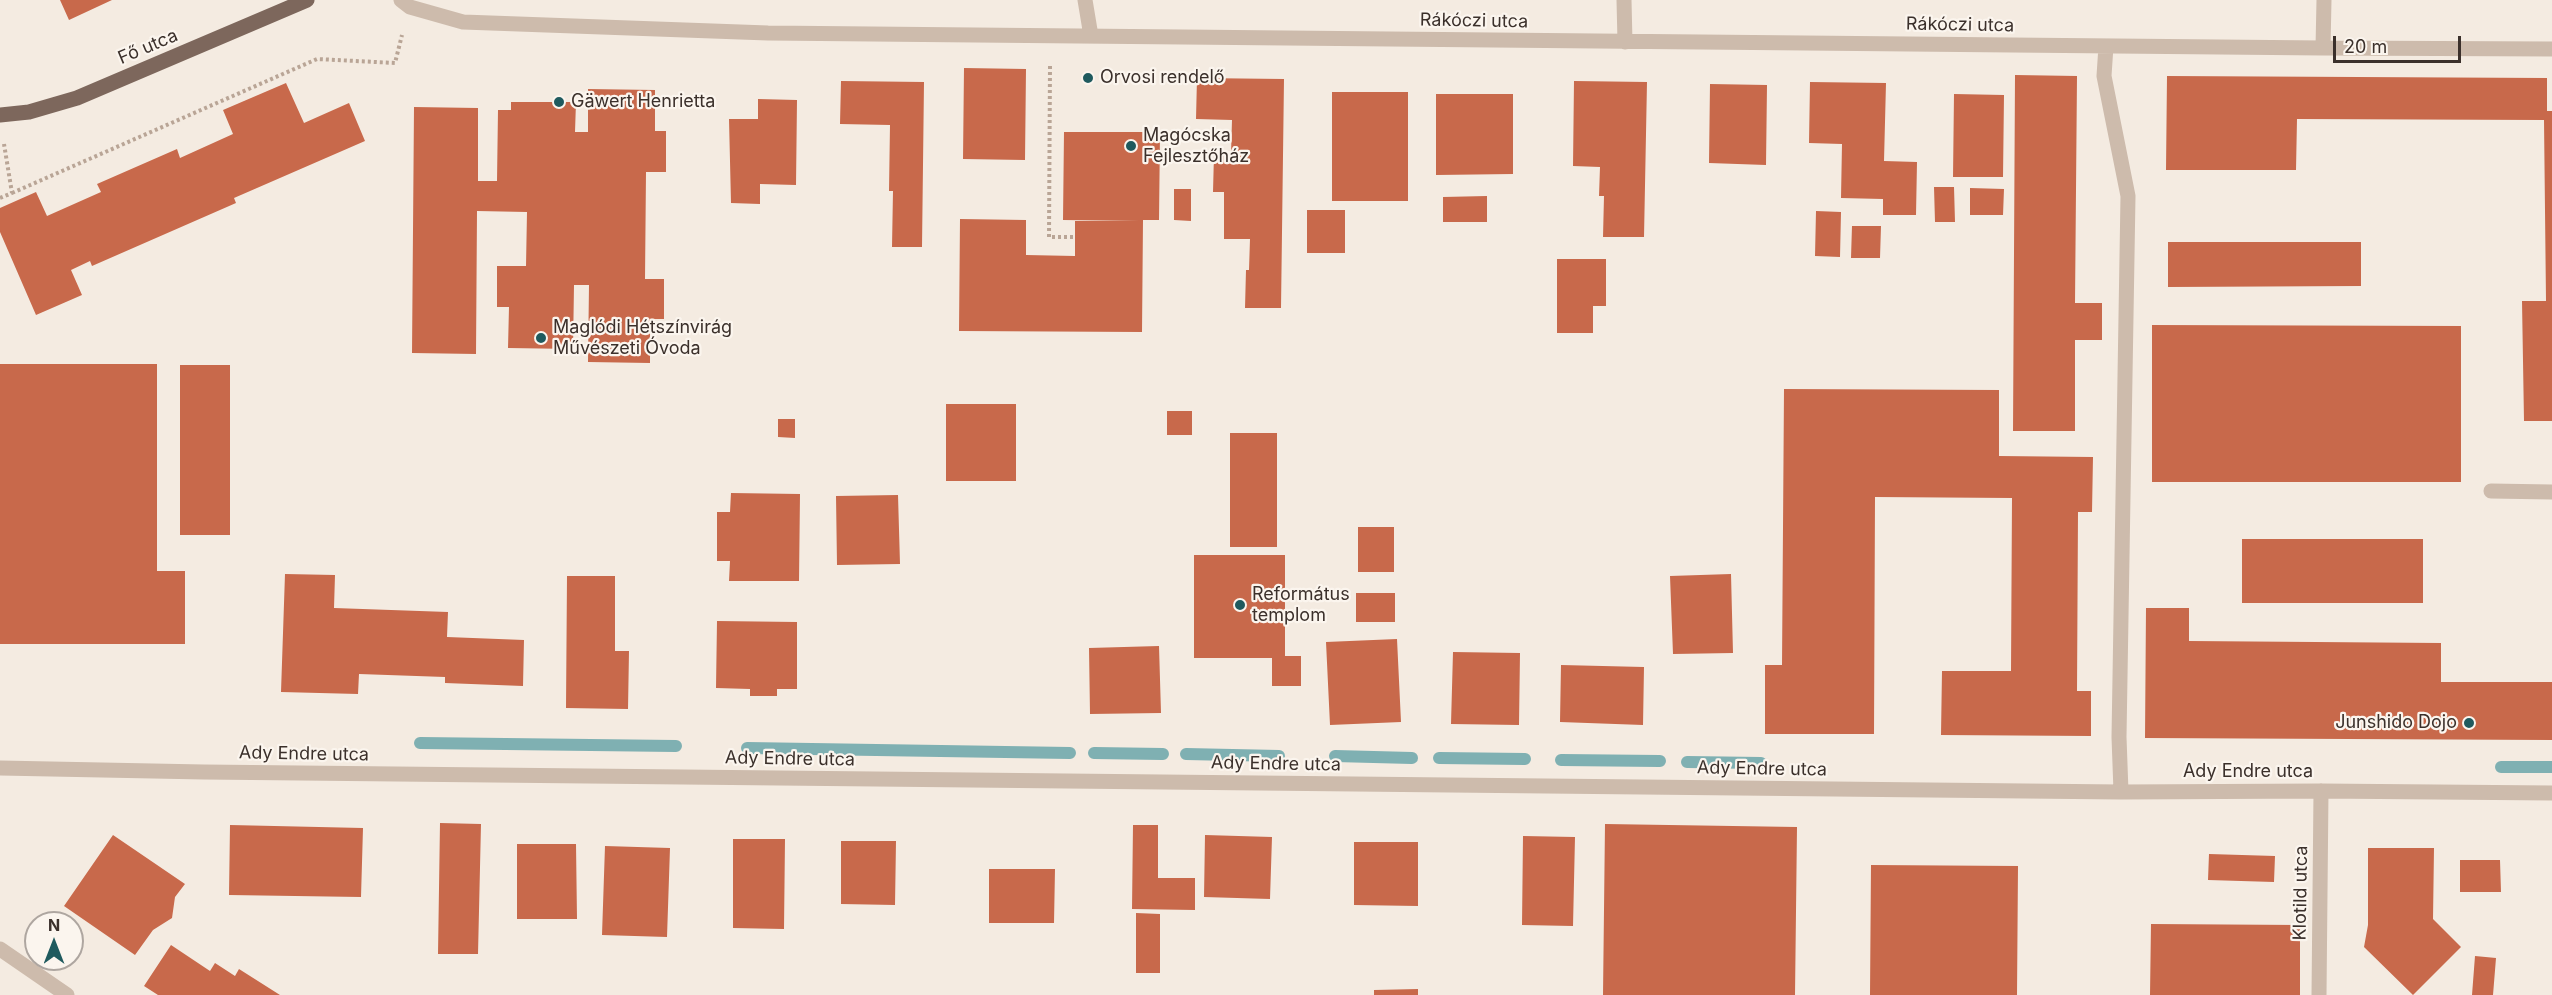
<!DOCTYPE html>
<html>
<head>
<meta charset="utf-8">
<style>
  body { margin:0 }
  #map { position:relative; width:2552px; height:995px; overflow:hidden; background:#f4ebe1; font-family:Inter,sans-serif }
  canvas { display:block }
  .north { position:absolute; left:24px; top:911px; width:60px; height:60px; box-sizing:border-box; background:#fbf5ee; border:2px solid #aea6a0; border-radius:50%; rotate:0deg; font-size:16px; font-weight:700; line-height:24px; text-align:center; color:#3b302b }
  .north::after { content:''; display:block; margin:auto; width:21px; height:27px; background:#1f5a5e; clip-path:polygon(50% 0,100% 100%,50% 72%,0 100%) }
  .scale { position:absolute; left:2333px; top:36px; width:128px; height:27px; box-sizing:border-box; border:3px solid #3b302b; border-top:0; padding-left:8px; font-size:18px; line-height:21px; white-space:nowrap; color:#3b302b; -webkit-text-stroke:4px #fbf5ee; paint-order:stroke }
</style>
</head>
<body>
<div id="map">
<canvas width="2552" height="995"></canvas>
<div class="north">N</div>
<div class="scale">20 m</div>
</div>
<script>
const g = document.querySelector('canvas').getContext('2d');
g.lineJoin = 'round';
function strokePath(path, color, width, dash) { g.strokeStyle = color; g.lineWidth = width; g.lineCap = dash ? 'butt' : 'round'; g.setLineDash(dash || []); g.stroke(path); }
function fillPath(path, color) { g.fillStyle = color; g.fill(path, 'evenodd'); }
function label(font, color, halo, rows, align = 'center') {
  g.font = font + ' Inter,sans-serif'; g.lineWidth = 4.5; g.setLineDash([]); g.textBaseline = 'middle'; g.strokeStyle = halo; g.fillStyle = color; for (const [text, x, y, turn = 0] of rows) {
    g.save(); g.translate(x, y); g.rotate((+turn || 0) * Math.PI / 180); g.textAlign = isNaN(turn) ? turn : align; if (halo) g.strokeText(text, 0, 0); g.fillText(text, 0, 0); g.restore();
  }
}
strokePath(new Path2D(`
  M420 743 676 746
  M747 748 1070 753
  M1094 753 1163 754
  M1186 754 1279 756
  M1335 756 1412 758
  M1439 758 1525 759
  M1561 760 1660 761
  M1687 762 1761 763
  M2501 767H2552`), '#7fb0b2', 12);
fillPath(new Path2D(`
  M60 0H112L69 20Z
  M964 68 1026 69 1025 160 963 159Z
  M2015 75 2077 76 2075 303H2102V340H2075V431H2013Z
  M2167 76 2547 78V111H2552V421H2524L2522 301H2546L2544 120 2297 119 2296 170H2166Z
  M1197 78 1284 79 1281 308H1245L1246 270H1249L1250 239H1224V192H1213L1214 154H1231L1232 120 1196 119Z
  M841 81 924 82 922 247H892L893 191H889L890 125 840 124Z
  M1574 81 1647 82 1644 237H1603L1604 196H1599L1600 167 1573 166Z
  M1810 82 1886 83 1884 161 1917 162 1916 215H1883V199L1841 198 1842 144 1809 143Z
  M286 83 304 123 349 103 365 141 234 198 236 203 92 266 90 261 71 270 82 295 36 315 0 232V208L36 192 47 216 101 192 97 184 177 149 180 158 233 134 223 110Z
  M1710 84 1767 85 1766 165 1709 163Z
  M588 89 655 90V131H666V172H646L645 279H664V319H650V363L588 362 589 285H574L573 349 508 348 509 307H497V266H526L527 212 477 211 476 354 412 353 414 107 478 108V181H497L498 110H511V102H576L575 132H588Z
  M1332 92H1408V201H1332Z
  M1436 94H1513V174L1436 175Z
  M1954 94 2004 95 2003 177H1953Z
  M758 99 797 100 796 185 760 184V204L731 203 729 119H758Z
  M1064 132H1160L1159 220H1143L1142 332 959 331 960 219 1026 220V255L1075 256V221H1139L1063 220Z
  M1934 187H1954L1955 222H1935Z
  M1970 188 2004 189 2003 215H1970Z
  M1174 189H1191V221L1174 220Z
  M1487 196V222H1443V197Z
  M1307 210H1345V253H1307Z
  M1816 211 1841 212 1840 257 1815 256Z
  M1852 226H1881L1880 258H1851Z
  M2168 242H2361V286L2168 287Z
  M1557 259H1606V306H1593V333H1557Z
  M2152 325 2461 326V482H2152Z
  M0 364H157V571H185V644H0Z
  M180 365H230V535H180Z
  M1784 389 1999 390V456L2093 457 2092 512H2078L2077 691H2091V736L1941 735 1942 671H2011L2012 498 1875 497 1874 734H1765V665H1782Z
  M946 404H1016V481H946Z
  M1167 411H1192V435H1167Z
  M778 419H795V438L778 437Z
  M1230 433H1277V547H1230Z
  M731 493 800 494 799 581H729L730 561H717V512H730Z
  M898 495 900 564 837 565 836 496Z
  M1358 527H1394V572H1358Z
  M2242 539H2423V603H2242Z
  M1194 555H1285V656H1301V686H1272V658H1194Z
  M285 574 335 575 334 608 448 612 447 637 524 640 523 686 445 683V677L359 674 358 694 281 692Z
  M1731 574 1733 653 1673 654 1670 576Z
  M567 576H615V651H629L628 709 566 708Z
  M1356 593H1395V622H1356Z
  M2146 608H2189V641L2441 643V682H2552V740L2145 738Z
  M717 621 797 622V689H777V696H750V689L716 688Z
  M1397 639 1401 722 1330 725 1326 642Z
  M1159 646 1161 713 1090 714 1089 648Z
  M1453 652 1520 653 1519 725 1451 724Z
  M1561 665 1644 667 1643 725 1560 722Z
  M440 823 481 824 478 954H438Z
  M1605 824 1797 827 1795 995H1603Z
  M230 825 363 828 361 897 229 895Z
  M1133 825H1158V878H1195V910L1132 909Z
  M113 835 185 884 175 897 172 918 153 930 135 955 64 906Z
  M1205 835 1272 837 1270 899 1204 897Z
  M1523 836 1575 837 1573 926 1522 925Z
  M733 839H785L784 929 733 928Z
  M841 841H896L895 905 841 904Z
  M1354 842H1418V906L1354 905Z
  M517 844H576L577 919H517Z
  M605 846 670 848 667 937 602 935Z
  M2368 848H2434L2433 919 2461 947 2413 995 2364 947 2368 925Z
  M2209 854 2275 856 2274 882 2208 880Z
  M2460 860H2500L2501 892H2460Z
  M1871 865 2018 866 2017 995H1870Z
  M989 869H1055L1054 923H989Z
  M1136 913 1160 914V973H1136Z
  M2151 924 2300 925V995H2150Z
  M171 945 210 971 215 963 235 976 239 969 280 995H158L144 986Z
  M2475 956 2496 958 2493 995H2472Z
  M1418 989V995H1374V990Z`), '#c8694b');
strokePath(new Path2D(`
  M1050 66 1049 237H1075
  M12 193 317 59 395 63 402 35
  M0 198 12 193 4 144`), '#b9a596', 4, [3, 3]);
strokePath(new Path2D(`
  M401 0 410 7 463 22 768 33 2323 48 2552 49
  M1085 0 1091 36
  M1624 0 1625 42
  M2106 46 2104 76 2128 196 2119 737 2121 792
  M2323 48 2324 0
  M2491 491 2552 492
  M0 768 204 772 2121 792 2321 791 2552 793
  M0 949 67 995
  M2319 995 2321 791`), '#cdbbac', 15);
strokePath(new Path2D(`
  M0 115 29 112 77 98 307 0`), '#7d675c', 15);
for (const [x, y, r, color] of [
  [1088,78,6,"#1f5a5e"],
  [559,102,6,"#1f5a5e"],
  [1131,146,6,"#1f5a5e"],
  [541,338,6,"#1f5a5e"],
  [1240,605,6,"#1f5a5e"],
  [2469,723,6,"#1f5a5e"]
]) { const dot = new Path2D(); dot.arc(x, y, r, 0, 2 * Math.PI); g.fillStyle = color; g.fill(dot); strokePath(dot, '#fbf5ee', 2); }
label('18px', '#3b302b', '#fbf5ee', [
  ["Rákóczi utca",1474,21,1],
  ["Rákóczi utca",1960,25,1],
  ["Fő utca",148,47,-23],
  ["Ady Endre utca",304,754,1],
  ["Ady Endre utca",790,759,1],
  ["Ady Endre utca",1276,764,1],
  ["Ady Endre utca",1762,769,1],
  ["Ady Endre utca",2248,772],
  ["Klotild utca",2301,893,-89]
]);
label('18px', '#3b302b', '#fbf5ee', [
  ["Orvosi rendelő",1100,78],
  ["Gäwert Henrietta",571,102],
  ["Magócska",1143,136],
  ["Fejlesztőház",1143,157],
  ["Maglódi Hétszínvirág",553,328],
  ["Művészeti Óvoda",553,349],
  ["Református",1252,595],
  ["templom",1252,616],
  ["Junshido Dojo",2457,723,"right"]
], 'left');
</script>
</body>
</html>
